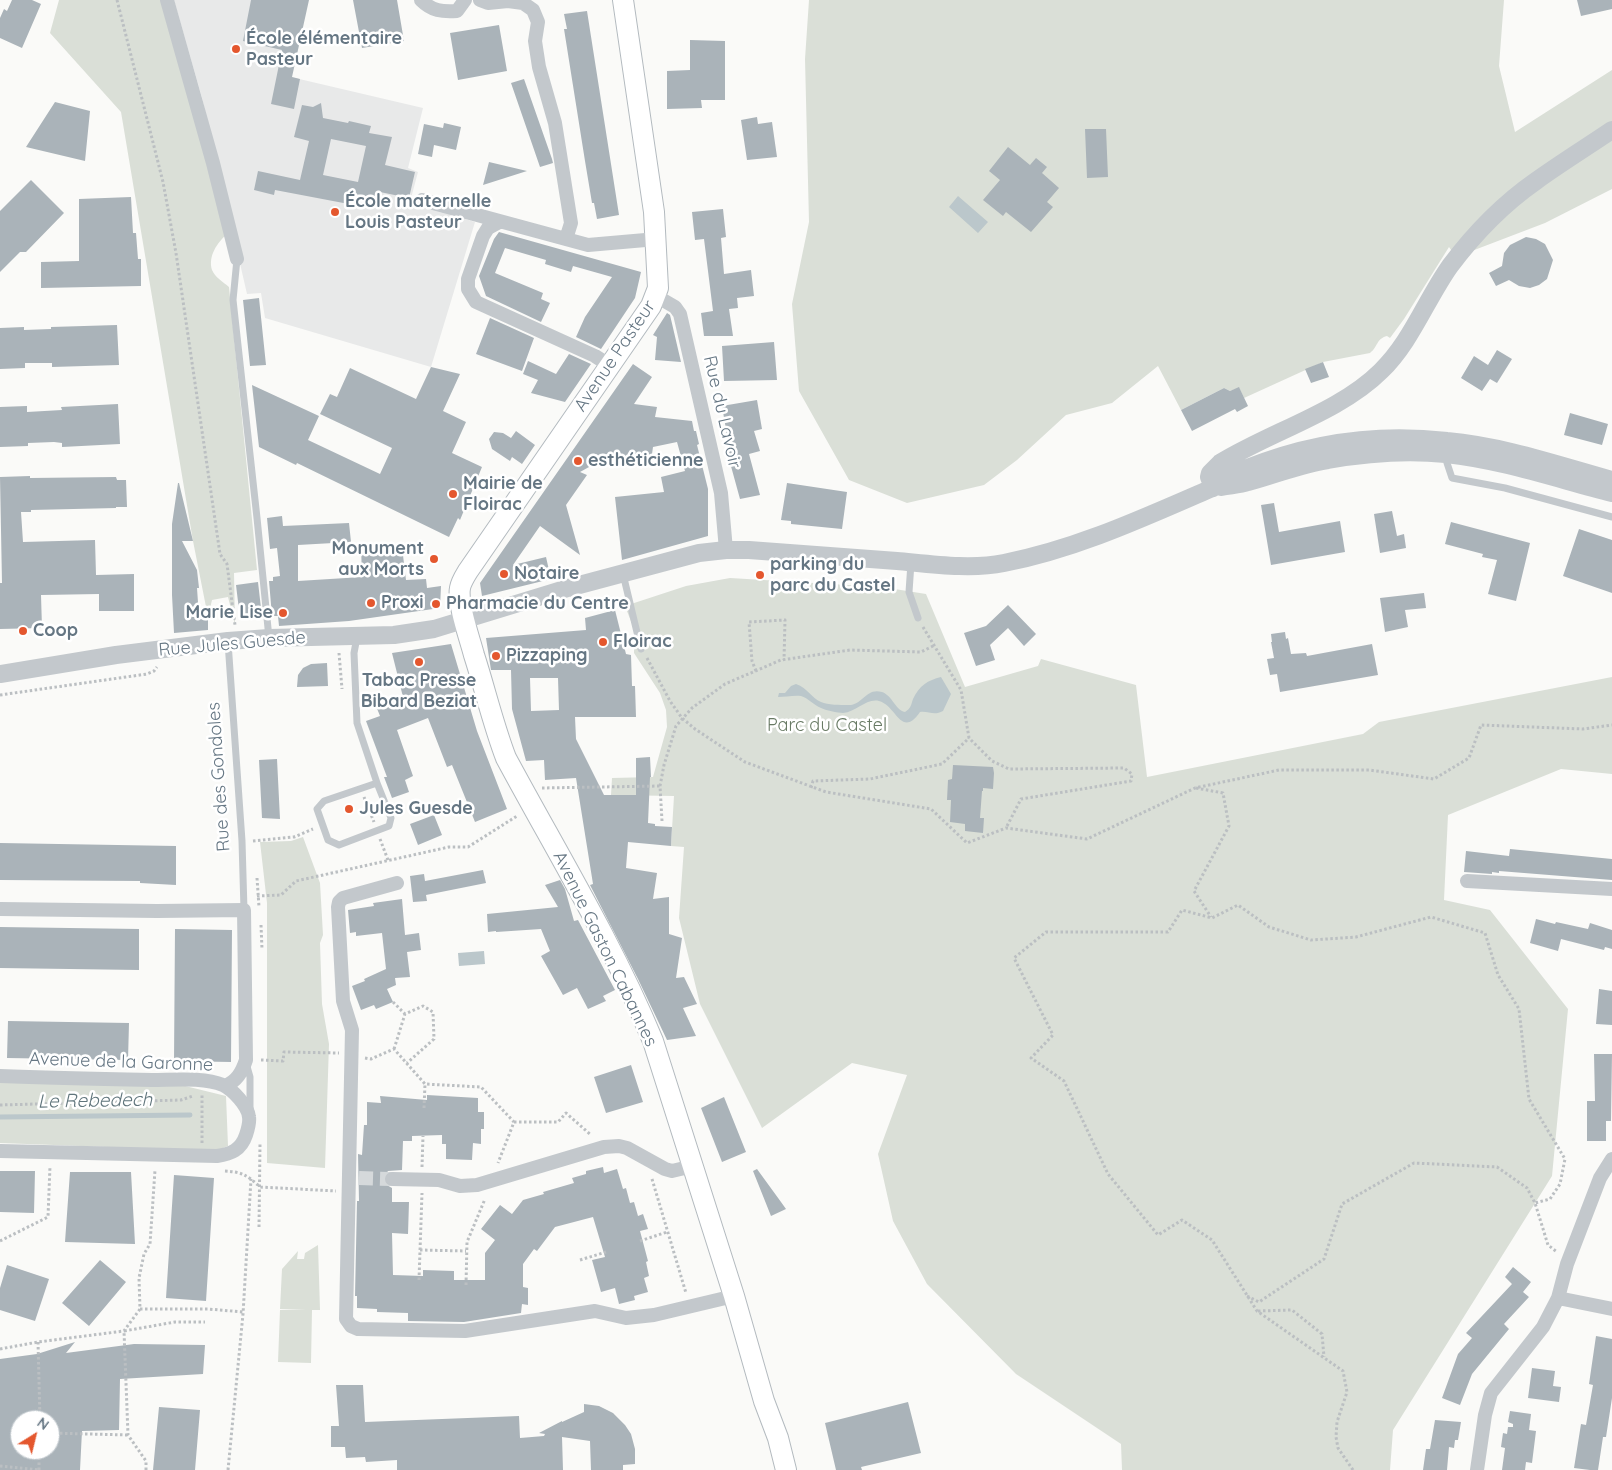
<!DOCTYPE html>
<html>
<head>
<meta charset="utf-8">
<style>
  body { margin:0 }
  #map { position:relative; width:1612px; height:1470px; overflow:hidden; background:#fafaf8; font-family:Quicksand,sans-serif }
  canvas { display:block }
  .north { position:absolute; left:10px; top:1410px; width:50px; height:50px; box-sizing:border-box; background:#fff; border:1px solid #c1c8cd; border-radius:50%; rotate:36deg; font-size:14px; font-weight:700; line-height:20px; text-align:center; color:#657683 }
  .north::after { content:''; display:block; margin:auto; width:18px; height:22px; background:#e4572e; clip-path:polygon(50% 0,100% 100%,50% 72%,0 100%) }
</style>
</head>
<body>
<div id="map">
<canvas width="1612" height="1470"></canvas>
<div class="north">N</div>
</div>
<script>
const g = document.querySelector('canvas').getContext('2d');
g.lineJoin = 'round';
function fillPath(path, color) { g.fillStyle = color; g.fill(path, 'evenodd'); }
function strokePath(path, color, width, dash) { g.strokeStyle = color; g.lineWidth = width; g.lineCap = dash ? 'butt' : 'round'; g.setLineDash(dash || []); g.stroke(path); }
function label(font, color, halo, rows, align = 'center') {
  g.font = font + ' Quicksand,sans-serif'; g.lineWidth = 5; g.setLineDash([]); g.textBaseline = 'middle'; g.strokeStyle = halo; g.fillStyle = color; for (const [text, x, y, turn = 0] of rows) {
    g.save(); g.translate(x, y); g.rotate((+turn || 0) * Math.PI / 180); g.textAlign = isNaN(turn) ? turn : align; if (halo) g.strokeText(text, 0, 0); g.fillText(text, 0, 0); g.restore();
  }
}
fillPath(new Path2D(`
  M174 0H294L278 74 423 108 408 168 418 172 410 202 475 222 431 367 265 318 261 293 247 294 202 98Z`), '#e8e9e9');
fillPath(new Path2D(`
  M59 0H162L227 234C217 243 208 256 212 270 215 277 223 282 229 287L257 570 234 573 235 625 228 597 212 600 208 617 193 541 121 112 50 33Z
  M809 0H1504L1499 66 1515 132 1612 70V189L1545 223 1456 257 1449 247 1404 319 1390 338 1387 336C1376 339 1378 347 1370 353L1323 362 1244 398 1239 388 1230 391 1224 388 1181 410 1158 366 1112 403 1066 415 1017 460 984 485 907 503 849 480 799 391 792 304 809 222 805 59Z
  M730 578 882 587 926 594 965 687 1038 666 1041 659 1136 685 1147 777 1363 734 1379 722 1612 677V774L1561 769 1448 815 1444 900 1490 910 1568 1009 1552 1176 1393 1430 1390 1470H1122L1121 1444 1016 1374 927 1284 893 1221 878 1154 907 1075 852 1063 762 1128 700 1004 679 918 684 847 671 846 674 796 611 795 612 778 653 777 667 727 666 710 660 693 634 653V629L625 606 686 586Z
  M303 837 320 883 323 935 320 943 322 1004 329 1044 325 1168 267 1163V903L260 842 291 841Z
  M0 1082 177 1084 226 1096 228 1146 216 1151 0 1143Z
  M318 1245 320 1310H312L311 1363 278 1362 280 1310H306L280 1309 282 1269 298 1251 297 1259H304L305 1253Z`), '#dadfd7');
fillPath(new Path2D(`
  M958 196 988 222 978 233 949 207Z
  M941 677 951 694 943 711C934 716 929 711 920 712 901 739 897 706 879 701 866 698 857 712 843 713 838 713 825 710 821 708 814 705 808 698 801 696 794 695 785 697 778 697L779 693H785L791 686 796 684C808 688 811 698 821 702 828 705 840 705 848 705 862 706 866 687 882 692 893 696 895 710 905 712 911 708 911 705 913 699 919 686 928 680 941 677Z
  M484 951 485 964 459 966 458 953Z`), '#bbc7cb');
strokePath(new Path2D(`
  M0 1117 190 1115`), '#bbc7cb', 5);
fillPath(new Path2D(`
  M12 0H32L41 4 22 48 0 38V18L4 9 7 11Z
  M251 0H309L292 77 300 79 294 109 271 104 282 50 243 41Z
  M353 0H397L404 41 362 48Z
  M1577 0H1612V9L1581 16Z
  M587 11 619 215 597 219 594 203H592L585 161 564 29H567L564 14Z
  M499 25 507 71 458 80 450 33Z
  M690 40 725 41V100H701L702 108 667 109V71L690 70Z
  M524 79 552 159 553 163 540 167 511 83Z
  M55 102 90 111 85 161 26 147Z
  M321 103 323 118 348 123 349 121 371 126 369 133 392 137 385 165 415 172 409 198 380 192 379 199 356 194 354 205 275 190 274 195 254 190 258 171 300 180 309 141 294 137 302 105 313 107ZM331 139 366 146 358 182 323 175Z
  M757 117 758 124 772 122 777 157 747 160 741 120Z
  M444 123 461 127 456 150 434 145 432 157 418 154 424 124 443 128Z
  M1085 129H1106L1108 177 1087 178Z
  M1008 147 1030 165 1036 158 1047 167 1042 173 1059 188 1047 202 1053 207 1031 232 1006 212 1003 216 983 200 1000 180 989 171Z
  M489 162 527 171 483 185Z
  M31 180 64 213 26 252H20L0 272V211Z
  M131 197 133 233H136L138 259H141V286L41 288V262L79 261V199Z
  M723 209 726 237 721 238 724 274 751 270 754 296 737 298 738 308 729 309 733 336H704L701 313 713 311 704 239 695 240 692 212Z
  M499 232 641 272 635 298 601 349 576 337 585 317 612 277 573 266 571 272 545 264 546 260 505 248 495 273 543 293 541 299 550 303 541 322 486 296 479 276 494 239Z
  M1526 237 1536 239 1545 244 1553 260 1547 279 1539 285 1530 288 1519 286 1509 280 1496 286 1489 273 1502 266 1504 253 1510 245Z
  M259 298 266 365 250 366 243 300Z
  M667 313 670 315 681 362 655 360 657 337 653 335Z
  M490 318 534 338 522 371 476 354Z
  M117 325 119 365 52 367V363H25V368L0 369V328L24 327V330L51 329V327Z
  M774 342 777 380 724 381 722 346Z
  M1497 350 1512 359 1497 383 1490 379 1482 391 1461 378 1474 356 1488 365Z
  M569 354 591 364 565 402 531 393 538 380 523 374 528 361 556 374Z
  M1323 362 1329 377 1311 383 1305 369Z
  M633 364 652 377 634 404 657 407 655 417 692 421 694 431H696L699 444 697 445 708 489V536L622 560 615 497 664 492 661 477 685 471 677 442 653 447 651 461 633 459V461L609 456 580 472 587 475 566 505 580 555 540 526 513 565 546 557 551 579 482 596 480 583Z
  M431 367 460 374 443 411 466 422 452 453 482 467 460 520 458 518 449 537 297 463 296 465 259 447 252 385 319 416 308 440 380 474 392 448 320 414 330 394 337 397 350 368 416 399Z
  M1239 387 1248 406 1237 412 1235 409 1192 431 1181 410 1224 388 1230 391Z
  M757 400 762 429 754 431 760 451 749 454 760 495 740 499 726 448 729 447 722 406Z
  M118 404 120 444 62 447V443L54 442 28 443V446L0 447V407L27 406V412L62 410 61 407Z
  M1570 413 1608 424 1602 445 1564 435Z
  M516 431 535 445 522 464 512 457 510 461 492 449 489 439 494 432 503 433 511 438Z
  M30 476V478L116 477 117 480H126L127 507H116V508L31 510V512H21L23 542 95 540 96 575 134 574V611H99V594L41 595 42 628 0 629V583H2L0 477Z
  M178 483H179L193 541H182L197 570 199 588H197L199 617H208V630L174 633 172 595V524Z
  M787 483 847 492 842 529 791 524V521L781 520Z
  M1274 503 1279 532 1340 521 1345 552 1271 565 1261 505Z
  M1392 511 1397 536 1404 534 1406 548 1380 553 1374 514Z
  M282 516 283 526 349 523 351 542 298 545V581L362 577 361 545 402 547 406 580 426 579 427 588 441 586 440 608 349 621 279 626 278 616H272L269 581H273V577L280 576 277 548 270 549 267 518Z
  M1451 522 1530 543 1516 601 1488 594 1497 560 1482 557 1483 554 1445 544Z
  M1579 529 1612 540V593L1563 576Z
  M258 582 262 617 240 618 236 585Z
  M1424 593 1426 608 1405 610 1408 627 1385 632 1380 598Z
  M1008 605 1036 634 1024 646 1008 628 990 645 995 660 976 666 964 633 986 626Z
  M615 610 626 654 631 655 632 686H635L636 717H575L576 739 604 795H636V758L650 757 651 777H650L648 823 655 824V826L672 827 671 846 628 842 626 868 657 873 653 899 669 897V934L682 938 676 978 684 977 697 1004 683 1008 696 1036 667 1040 638 979 590 885 593 884 576 778 545 780 544 760 526 761 512 709 511 670H491L486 638 586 630 585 618ZM530 678H558L559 710 531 711Z
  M1285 632 1286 639 1288 638 1291 654 1306 653 1307 656 1372 644 1378 675 1280 692 1277 674 1270 675 1267 659 1274 658 1271 642H1272L1271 634Z
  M451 644 477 731 507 809 475 822 452 765 447 767 428 718 397 730 413 776 405 780 409 792 392 798 384 777H387L366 721 380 716 376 706 403 697 392 653Z
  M327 663 328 686 297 687 298 675 303 668 311 664Z
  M277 759 280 819 262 818 259 760Z
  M953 765 993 767 994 773 993 789 983 788V791H982L980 818H984L983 833 965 831V824L950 822 951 800H947L948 780 952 779Z
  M434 815 442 835 418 845 410 824Z
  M0 843 176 846V885L140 883V881L0 880Z
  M1510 849 1612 859V880L1499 871V873L1492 872V874L1464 872 1466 851 1509 856Z
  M483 870 486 883 426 895 427 901 413 902 410 876 424 874 425 881Z
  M560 880 565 889 574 921 578 920 615 990 603 996 606 1001 588 1009 577 988 563 995 541 956 550 951 541 929 496 932V931L488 932 487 914 558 907 545 885Z
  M402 899 405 935 419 933 421 950 407 952 410 977 395 978 396 985 387 989 393 1002 376 1009 374 1005 361 1010 352 986 365 981 364 979 386 969 382 933 356 936V932L350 933 348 910 374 906 373 903Z
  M1536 919 1555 924 1556 922 1588 929 1590 923 1612 930V949L1605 947 1604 950 1561 939 1558 951 1530 943Z
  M0 927 139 929V970L0 968Z
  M175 929 232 930 231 1062 174 1061Z
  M1599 989 1612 991V1025L1596 1024Z
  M8 1021 129 1023 128 1060 7 1058Z
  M1594 1054H1612L1611 1121H1606V1141H1587V1101H1595Z
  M631 1065 643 1102 606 1113 594 1077Z
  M427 1095 478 1098V1112H484V1129H481V1144L473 1143 472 1160 446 1159V1144H442V1135L412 1136V1141H403L402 1170 388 1171 383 1178 385 1184 392 1188V1202H409L408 1234 392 1233 393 1275 423 1276V1270L454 1271V1280H485V1253L495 1240 481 1229 500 1205 512 1214 523 1200 544 1194 543 1192 574 1183 572 1178 586 1174V1171L603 1167 604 1173 617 1169 623 1189 626 1188 630 1203 634 1202 638 1216 643 1214 648 1229 640 1231 648 1261 646 1262 649 1276 644 1278 648 1292 634 1296 635 1300 619 1304 615 1288 601 1292 592 1260 605 1257 593 1217 555 1227 537 1251 534 1249 523 1264V1287L528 1288V1305L522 1304 521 1313 464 1322 408 1321V1313L377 1312V1309L357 1308V1296H355L357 1201H359L358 1154 362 1155 364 1125H367V1102L381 1103 380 1096 427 1100Z
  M724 1097 746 1152 722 1162 701 1108Z
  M757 1169 781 1202 786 1209 771 1216 753 1171Z
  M0 1171H35L34 1213 0 1212Z
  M70 1172H131L135 1244 65 1242Z
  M174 1175 214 1178 206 1301 166 1298Z
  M100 1260 126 1282 89 1326 62 1303Z
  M7 1265 49 1279 35 1321 0 1310V1288Z
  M1513 1267 1531 1282 1523 1292 1529 1297 1504 1324 1509 1329 1472 1374 1460 1405 1442 1398 1458 1354 1472 1338 1466 1333 1512 1284 1505 1277Z
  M1596 1336 1612 1339V1398L1606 1437H1603L1598 1470H1590L1574 1468 1581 1424 1586 1425 1593 1385 1589 1384Z
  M75 1342 66 1353 134 1344 205 1345 203 1374 120 1379 119 1430 82 1431 80 1470H0V1359L37 1354ZM20 1420H50V1450H20Z
  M1532 1368 1555 1371 1553 1386 1561 1387 1559 1402 1528 1398Z
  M336 1385H363L365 1422 519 1416 520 1438 544 1436 545 1434 539 1433 562 1421V1422L584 1412V1404L599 1406 613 1413 625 1425 631 1434 635 1449V1464L623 1465V1470H591L590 1441 562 1437 563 1470H397V1460L366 1462 365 1457 346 1458 345 1447H331V1426H339Z
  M908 1402 921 1453 861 1467 862 1470H836L825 1423Z
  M159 1407 200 1410 195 1470H153Z
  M1510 1411 1531 1414 1529 1430 1536 1431 1532 1463 1526 1462 1525 1470H1502L1505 1448 1501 1447 1503 1433 1507 1434 1508 1427H1513V1424L1508 1422Z
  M1435 1420 1461 1422 1458 1440H1455L1454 1448 1449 1447 1447 1470H1423L1426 1449H1430Z`), '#aab3b9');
strokePath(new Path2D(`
  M359 1178 392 1179`), '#d5d9db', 14, [14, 7]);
const secondary = new Path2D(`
  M623 0 654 212 658 288 651 306 468 571C465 576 461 582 460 588 457 604 470 639 474 655 485 689 493 724 506 758 556 851 612 942 653 1041L734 1296 764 1401 778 1438 786 1470`);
strokePath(secondary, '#b3babf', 22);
strokePath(new Path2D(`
  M117 0 163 182 176 253 220 554 227 564 235 625
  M923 627 961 690 969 738 992 761 1009 769 1124 768 1132 774 1131 781 1125 782 1021 799 1006 828
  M339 653 342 689
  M647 658 670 701 682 718 695 729 745 762 826 792 931 809 967 843 1006 828 1087 839 1195 788 1279 770H1369L1434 779 1469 758 1481 725 1583 729 1612 725
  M756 671 752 661 749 622 785 620 784 660
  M0 695 147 674 154 671 157 667
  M542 788 660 786
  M811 788 813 781 870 779 942 764 969 738
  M1196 788 1223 793 1229 826 1194 891 1211 917
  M364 797 374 822
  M662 821 660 786 664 765 676 726 692 708 725 684 781 660 850 650 921 652 933 646
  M380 839 388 860
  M253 841 294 837 313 829
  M257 878 259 907
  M257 896 281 895 296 881 449 847H468L517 816
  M261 925 262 949
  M393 1002 405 1014
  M394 1049 405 1014 423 1006 433 1012 434 1039 407 1063
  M365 1058 371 1059 394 1049 425 1084 481 1087 514 1122 498 1163
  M261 1060 283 1061 284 1052 339 1053
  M0 1105 181 1100 193 1096
  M424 1108 425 1084
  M514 1122H558L566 1113 591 1135
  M202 1143V1094
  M422 1167 423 1136
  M225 1171C242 1172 247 1175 260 1187L336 1191
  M652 1179 686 1293
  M259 1227 260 1143
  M0 1241 48 1217 50 1166
  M640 1241 667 1232
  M420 1250 466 1251
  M580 1260 606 1252
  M419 1280 422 1193
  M466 1285 467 1242 485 1199
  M1247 1296 1259 1302 1324 1259 1342 1204 1414 1163 1497 1167 1527 1188 1535 1203 1548 1245 1557 1252
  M140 1309H208L243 1312
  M1258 1311 1292 1310 1322 1334 1324 1357
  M38 1342 40 1420
  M0 1349 38 1342 124 1331 140 1309 139 1278 144 1254 150 1244 155 1170
  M50 1433 128 1435
  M0 1466 39 1470
  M39 1470V1450
  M146 1470V1461L128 1435 124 1331 175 1322H205
  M228 1470 243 1314 251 1179
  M1353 1470 1338 1448 1336 1437 1337 1422 1347 1392 1343 1371 1257 1311 1212 1240 1182 1220 1158 1235 1108 1174 1064 1081 1031 1058 1053 1035 1014 958 1046 932H1168L1182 910 1212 918 1238 905 1269 927 1311 940 1356 937 1431 917 1485 933 1498 975 1519 1009 1529 1099 1565 1159 1560 1184 1550 1199 1535 1203`), '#bbbfc2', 3, [2.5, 2.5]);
strokePath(new Path2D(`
  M237 259 233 300 257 518 269 638
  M1447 453V463L1452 478 1505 488 1612 517
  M911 563 909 592 918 618
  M623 574 641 649
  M357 637 354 653 357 723 377 783 324 801 317 809 328 840 339 845 389 826 391 818 377 783
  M228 642 242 841 244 910
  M246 1063 250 1077V1109`), '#c3c8cc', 7);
strokePath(new Path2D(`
  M167 0 213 163 237 259
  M421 0C432 11 442 12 457 11L465 0
  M480 0 488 3 508 1 523 3 533 10 538 22 535 41 539 67 555 123 571 223 566 239
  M422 200 588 245 657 239
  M499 222 488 228 483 236 468 279V289L476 302 595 356 609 365
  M656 296 675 307 680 314 721 493 726 550
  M1467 881 1612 889
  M397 883 343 898 339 902 338 907 343 1001 352 1030 346 1319 351 1326 358 1329 465 1331 595 1311 626 1318 654 1315 734 1296
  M0 909 157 911 244 910 246 1060C242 1072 237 1081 225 1086
  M0 1076C51 1078 101 1079 152 1080 173 1080 204 1077 223 1085 233 1090 248 1106 249 1117 250 1123 248 1129 246 1135 241 1150 231 1154 217 1156L0 1151
  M392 1179 439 1180 460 1186 477 1185 604 1147 619 1146 627 1148 665 1169 672 1171 693 1166
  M1558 1298 1612 1309
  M1477 1470 1485 1415 1491 1393 1543 1327 1558 1298 1567 1264 1600 1178 1612 1159`), '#c3c8cc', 14);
strokePath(new Path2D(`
  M1221 487C1230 485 1239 485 1248 482 1275 475 1300 464 1328 460 1367 453 1406 450 1446 454 1502 460 1557 479 1612 493
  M1213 488 1209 477 1210 473 1220 463C1270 432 1340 412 1381 371 1411 342 1426 300 1450 266 1474 234 1503 204 1536 181 1561 163 1587 147 1612 130
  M0 674 116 655 228 641 269 638 394 635 434 629 568 588 699 553 726 550H749C798 554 848 557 897 561 930 564 971 570 1004 563 1076 549 1143 518 1210 489 1222 484 1232 474 1245 469 1309 443 1378 433 1447 441 1503 446 1558 465 1612 480`), '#c3c8cc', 18);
strokePath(secondary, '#fff', 20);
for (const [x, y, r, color] of [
  [236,49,5,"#e4572e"],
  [335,212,5,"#e4572e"],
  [578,461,5,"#e4572e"],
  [453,494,5,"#e4572e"],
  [434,559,5,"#e4572e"],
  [504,574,5,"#e4572e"],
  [760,575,5,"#e4572e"],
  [371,603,5,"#e4572e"],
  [436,604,5,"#e4572e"],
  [283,613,5,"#e4572e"],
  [23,631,5,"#e4572e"],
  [603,642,5,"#e4572e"],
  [496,656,5,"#e4572e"],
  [419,662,5,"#e4572e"],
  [349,809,5,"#e4572e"]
]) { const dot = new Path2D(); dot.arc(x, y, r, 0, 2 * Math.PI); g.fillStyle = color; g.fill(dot); strokePath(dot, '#fff', 2); }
label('bold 18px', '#657683', '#fff', [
  ["École élémentaire",246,39],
  ["Pasteur",246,60],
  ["École maternelle",345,202],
  ["Louis Pasteur",345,223],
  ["esthéticienne",588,461],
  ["Mairie de",463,484],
  ["Floirac",463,505],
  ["Monument",424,549,"right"],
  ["aux Morts",424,570,"right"],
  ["parking du",770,565],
  ["parc du Castel",770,586],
  ["Notaire",514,574],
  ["Proxi",381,603],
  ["Pharmacie du Centre",446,604],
  ["Marie Lise",273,613,"right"],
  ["Coop",33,631],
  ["Floirac",613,642],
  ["Pizzaping",506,656],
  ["Tabac Presse",419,681,"center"],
  ["Bibard Beziat",419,702,"center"],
  ["Jules Guesde",359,809]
], 'left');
label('18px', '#657683', '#fff', [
  ["Avenue Pasteur",615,356,-56],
  ["Rue du Lavoir",722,412,77],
  ["Rue Jules Guesde",232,644,-5],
  ["Rue des Gondoles",219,777,-94],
  ["Avenue Gaston Cabannes",605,949,64],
  ["Avenue de la Garonne",121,1062,2]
]);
label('18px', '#687a64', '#fff', [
  ["Parc du Castel",827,726]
]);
label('italic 19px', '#60757c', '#fff', [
  ["Le Rebedech",95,1101,-1]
]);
</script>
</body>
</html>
